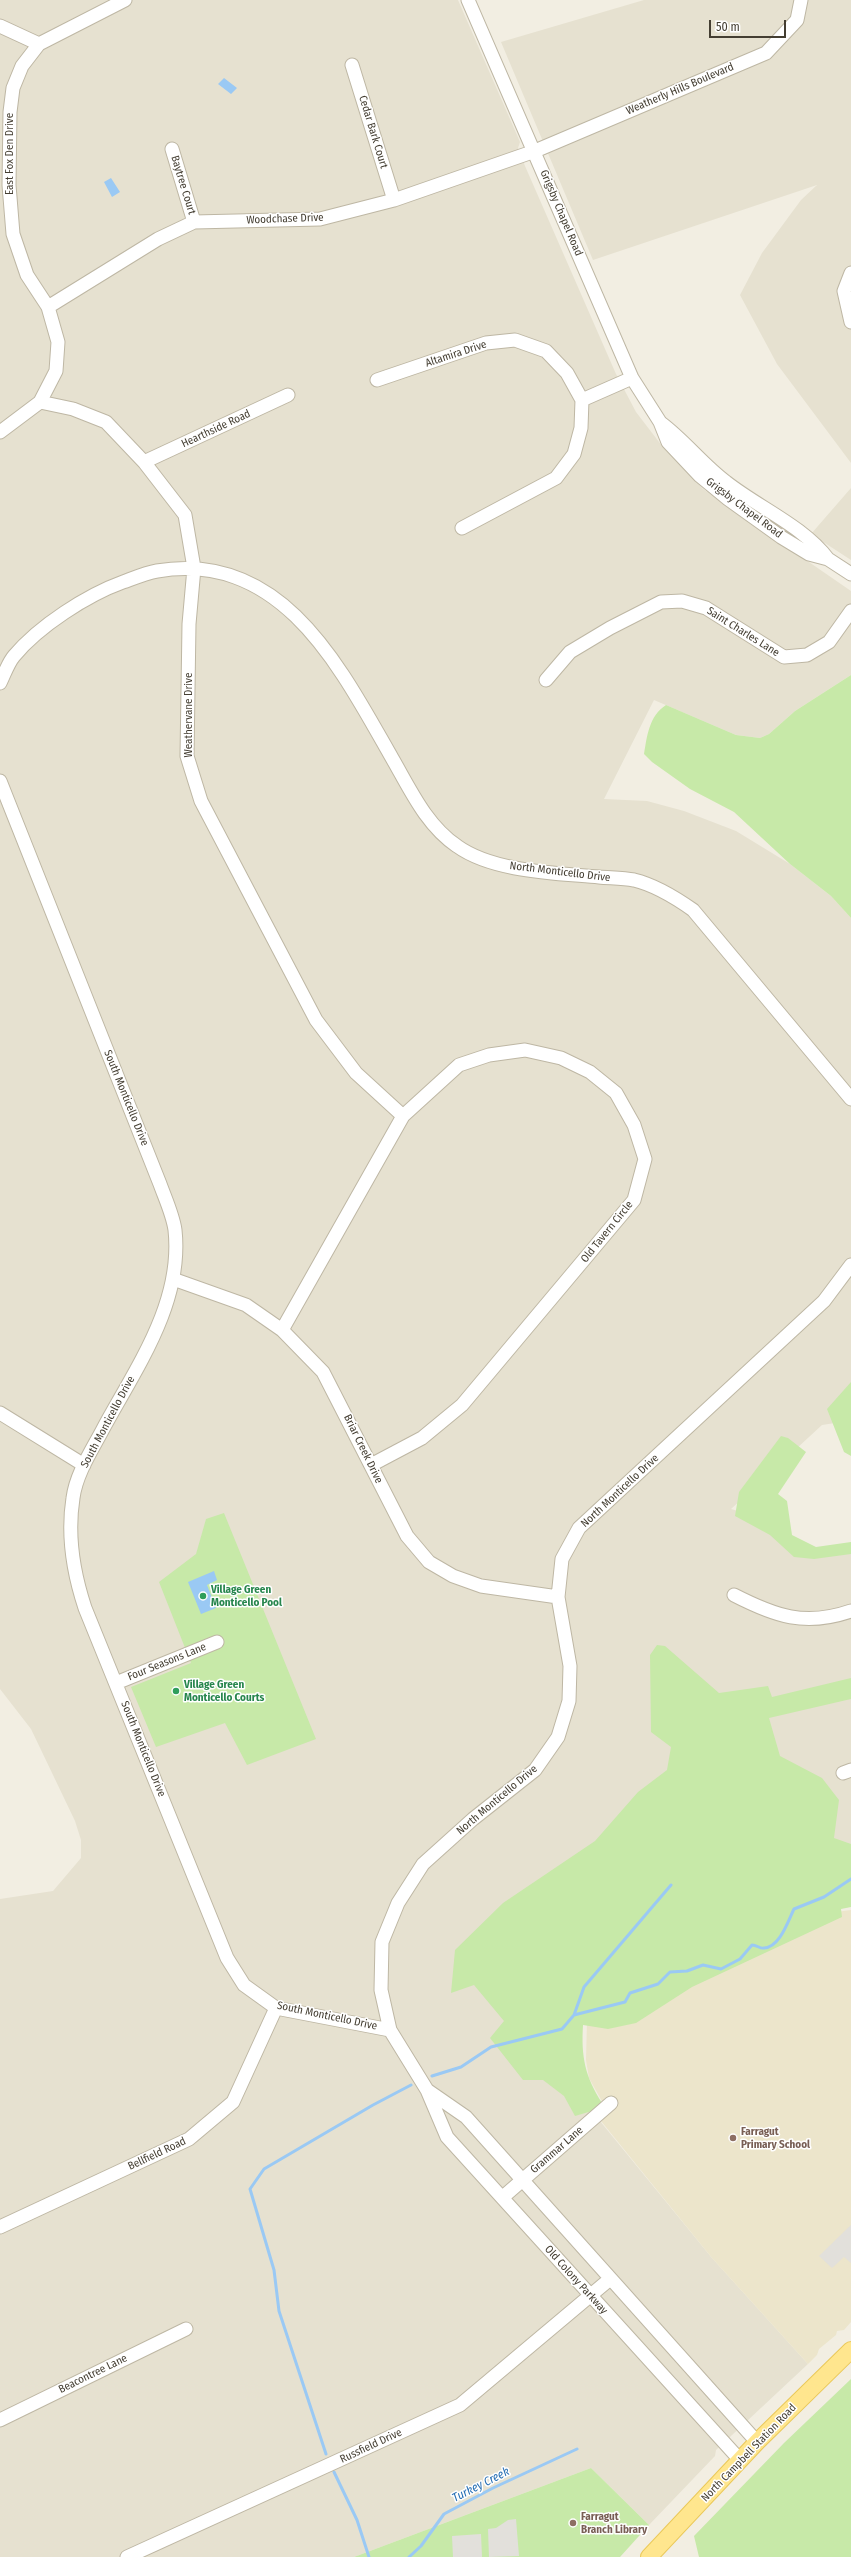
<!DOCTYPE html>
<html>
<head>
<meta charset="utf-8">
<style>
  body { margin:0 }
  #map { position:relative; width:851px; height:2557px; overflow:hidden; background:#f2eee2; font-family:"Fira Sans Condensed",sans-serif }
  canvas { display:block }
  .scale { position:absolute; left:709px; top:20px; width:77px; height:18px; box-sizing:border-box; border:2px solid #443e32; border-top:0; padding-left:5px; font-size:12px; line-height:14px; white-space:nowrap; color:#443e32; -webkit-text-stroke:3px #fff; paint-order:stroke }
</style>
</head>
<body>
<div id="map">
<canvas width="851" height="2557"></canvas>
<div class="scale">50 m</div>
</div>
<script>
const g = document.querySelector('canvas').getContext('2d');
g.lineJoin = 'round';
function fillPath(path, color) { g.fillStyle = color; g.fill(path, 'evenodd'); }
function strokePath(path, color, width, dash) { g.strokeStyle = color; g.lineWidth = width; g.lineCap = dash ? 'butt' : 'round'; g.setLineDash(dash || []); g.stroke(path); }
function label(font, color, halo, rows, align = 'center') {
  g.font = font + ' "Fira Sans Condensed",sans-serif'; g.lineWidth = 3; g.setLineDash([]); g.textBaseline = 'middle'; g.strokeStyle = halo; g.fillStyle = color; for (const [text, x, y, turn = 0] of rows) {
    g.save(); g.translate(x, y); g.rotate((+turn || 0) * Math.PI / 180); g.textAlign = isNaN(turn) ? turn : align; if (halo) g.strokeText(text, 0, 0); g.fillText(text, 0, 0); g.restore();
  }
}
fillPath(new Path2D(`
  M0 0H458L517 135 520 142 518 148 525 166 616 374 636 412 659 442 703 489 851 591V675L795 711 769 734 760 738 736 735 654 700 604 799 647 801 684 811 736 831 790 864 831 896 851 918V1413L835 1423 822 1425 731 1509 757 1516 813 1553 851 1547V1862L711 1735 594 1858 577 2093 712 2258 808 2364 716 2450 715 2456 649 2525 591 2468 354 2557H0V1899L53 1891 81 1858V1840L75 1821 31 1729 0 1689Z
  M644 0H851V463L777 364 740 295 762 253 801 200 817 185 593 260 501 42Z
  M851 488V560L811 534Z`), '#e6e1d0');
fillPath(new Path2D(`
  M851 1910V2322L844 2330 837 2331 836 2335 819 2349 817 2355 808 2364 712 2258 601 2121 609 2114 589 2078 586 2060 587 2021 836 1912Z`), '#ece5cb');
fillPath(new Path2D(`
  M851 675V918L831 896 790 864 734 812 690 789 652 762 644 754C647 736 649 716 666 705L736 735 760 738 769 734 795 711Z
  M851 1382V1456L844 1452 827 1409Z
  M781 1436 788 1438 806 1452 778 1494 787 1501 792 1535 816 1547 851 1542V1554L814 1559 794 1557 770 1535 735 1516 739 1492Z
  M224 1513 316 1739 247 1765 225 1723 156 1747 131 1687 191 1663 159 1582 196 1554 206 1519Z
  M657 1645 665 1646 719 1693 768 1686 772 1697 851 1678V1699L769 1718 780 1756 822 1778 839 1800 834 1838 851 1844V1907L841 1909 842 1917 692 1987 636 2023 608 2029 583 2025C581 2057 585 2076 602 2103L592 2111 575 2116 564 2096 543 2080H523L490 2038 504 2021 474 1985 451 1993 455 1950 503 1903 595 1841 638 1792 667 1770 671 1747 651 1732 650 1655Z
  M851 2379V2557H699L694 2536 784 2443Z
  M591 2468 649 2525 620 2557H354Z`), '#c7e9a8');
fillPath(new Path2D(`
  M851 2225V2263L844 2257 832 2268 819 2256Z
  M516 2519 519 2556 489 2557 488 2529 496 2528 508 2520Z
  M481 2534 482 2557H453L452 2536Z`), '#e2e0db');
fillPath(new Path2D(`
  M224 78 237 88 231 94 218 84Z
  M111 178 120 192 112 197 104 182Z
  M214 1571 217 1580 207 1585 216 1608 201 1614 188 1582Z`), '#9ac9f4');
strokePath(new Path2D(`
  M574 2015 625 2002 630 1993 658 1984 670 1972 687 1971 703 1965 721 1969 740 1959 752 1945C757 1945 760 1949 764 1948 780 1947 788 1921 794 1909L824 1897 851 1879
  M432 2076 461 2067 491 2047 562 2029 574 2015 584 1987 671 1885
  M326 2454 279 2311 274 2270 250 2189 264 2169 373 2105 411 2085
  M334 2472 357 2520 369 2557
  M409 2557 421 2546 444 2514 493 2488 577 2449`), '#9ac9f4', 3);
const minor = new Path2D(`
  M468 0 632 378 660 422 668 442 700 476 728 499 781 537 809 554 828 559 851 574
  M0 26 39 44
  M352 65 394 200
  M172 149 194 222
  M851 273 844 291 851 322
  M48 307 158 239 194 222 320 219 394 200 535 151 766 53 797 20 801 0
  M377 380 486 343 515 340 546 351 567 373 582 400 581 428 574 454 556 478 462 528
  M582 400 632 378
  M40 402 73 409 106 422 144 462 185 515 194 568 189 624 187 756 201 801 316 1020 356 1073 403 1116
  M661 423C685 441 703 465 726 482 759 508 803 526 828 559
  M0 432 40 402 56 371 58 342 48 307 27 275 13 234 9 185 10 112 13 88 22 66 39 44 125 0
  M144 462 288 395
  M546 680 570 652 610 628 661 602 682 601 706 608 784 657 807 655 829 642 851 611
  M0 683C4 675 8 663 14 656 39 626 87 595 123 582 134 578 146 573 157 571 282 550 340 667 392 758 410 789 426 825 457 846 493 872 556 873 599 877 610 878 623 878 634 880 655 885 676 898 693 910L851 1099
  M0 781 160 1184C165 1198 173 1215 175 1230 183 1303 136 1368 103 1429 92 1450 76 1474 73 1498 67 1536 73 1572 85 1608L227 1958 244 1985 276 2008 390 2030
  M173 1279 246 1305 282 1330 323 1372 407 1536 429 1562 453 1576 481 1586 558 1597
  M282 1330 403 1116 459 1065 489 1055 525 1050 561 1058 590 1072 616 1093 634 1125 645 1159 634 1200 462 1405 422 1438 371 1465
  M0 1413 84 1465
  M734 1595C775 1616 805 1627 851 1611
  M116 1683 217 1642
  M843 1773 851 1770
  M427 2090 466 2117 757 2442
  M503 2197 611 2103
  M0 2227 189 2139 233 2102 276 2008
  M0 2420 186 2329
  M740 2460 447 2137 427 2090 390 2030 381 1990 382 1942 398 1903 423 1864 473 1819 535 1770 558 1737 569 1701 570 1666 558 1597 562 1559 579 1528 824 1301 851 1265
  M127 2557 460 2405 610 2279`);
const major = new Path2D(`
  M649 2557 757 2442 851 2350`);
strokePath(minor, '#beb7a4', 15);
strokePath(major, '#eac859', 18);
strokePath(minor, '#fff', 13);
strokePath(major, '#ffe68e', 16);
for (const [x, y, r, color] of [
  [203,1596,4,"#2e9e5b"],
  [176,1691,4,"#2e9e5b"],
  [733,2138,4,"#8d6e63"],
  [573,2523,4,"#8d6e63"]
]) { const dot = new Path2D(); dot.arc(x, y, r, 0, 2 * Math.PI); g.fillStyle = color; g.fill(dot); strokePath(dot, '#fff', 1.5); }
label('11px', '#443e32', '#fff', [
  ["Weatherly Hills Boulevard",680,89,-23],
  ["Cedar Bark Court",373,132,73],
  ["East Fox Den Drive",10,154,-90],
  ["Baytree Court",183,185,73],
  ["Grigsby Chapel Road",561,213,67],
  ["Woodchase Drive",285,219,-2],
  ["Altamira Drive",456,354,-18],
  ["Hearthside Road",216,429,-25],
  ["Grigsby Chapel Road",744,508,37],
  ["Saint Charles Lane",743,632,32],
  ["Weathervane Drive",189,715,-90],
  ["North Monticello Drive",560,872,7],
  ["South Monticello Drive",126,1098,68],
  ["Old Tavern Circle",607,1232,-51],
  ["South Monticello Drive",108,1422,-62],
  ["Briar Creek Drive",363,1449,64],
  ["North Monticello Drive",620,1491,-43],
  ["Four Seasons Lane",167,1662,-22],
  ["South Monticello Drive",143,1749,68],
  ["North Monticello Drive",497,1800,-40],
  ["South Monticello Drive",327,2016,12],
  ["Grammar Lane",557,2150,-41],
  ["Bellfield Road",157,2154,-25],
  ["Old Colony Parkway",576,2280,48],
  ["Beacontree Lane",93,2374,-26],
  ["Russfield Drive",371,2446,-25],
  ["North Campbell Station Road",749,2453,-46]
]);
label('bold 11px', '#27864d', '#fff', [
  ["Village Green",211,1590],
  ["Monticello Pool",211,1603],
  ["Village Green",184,1685],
  ["Monticello Courts",184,1698]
], 'left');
label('bold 11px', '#785e54', '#fff', [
  ["Farragut",741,2132],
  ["Primary School",741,2145],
  ["Farragut",581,2517],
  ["Branch Library",581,2530]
], 'left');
label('italic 12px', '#276fb4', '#fff', [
  ["Turkey Creek",481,2485,-27]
]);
</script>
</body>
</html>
